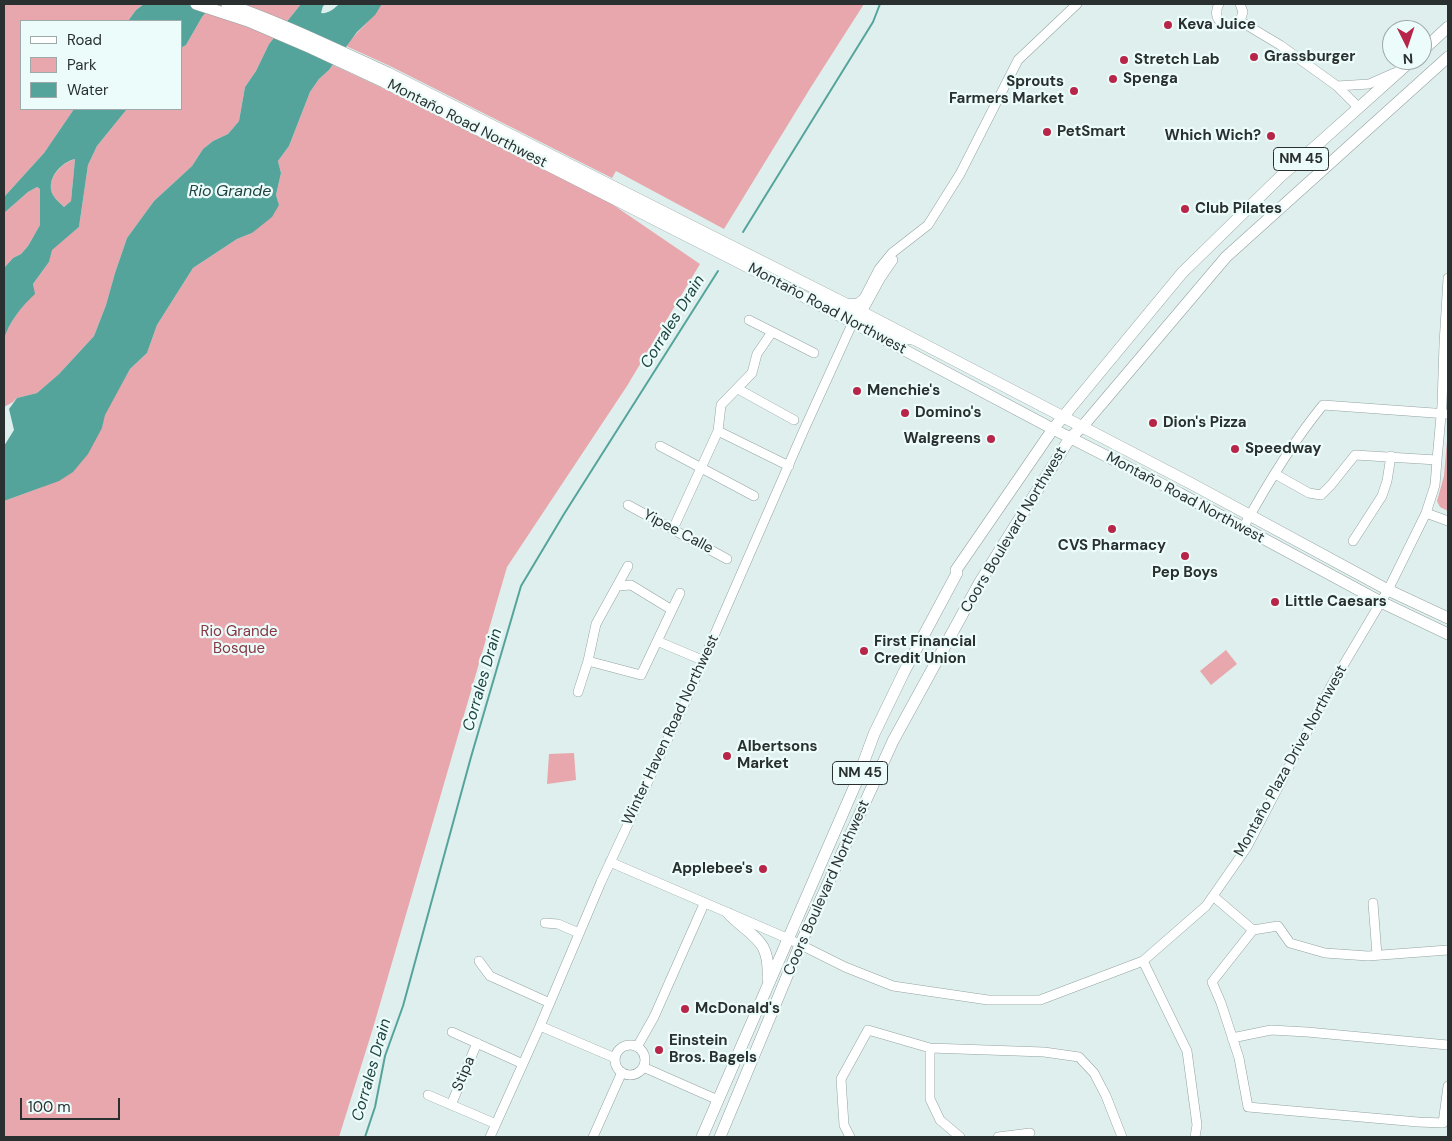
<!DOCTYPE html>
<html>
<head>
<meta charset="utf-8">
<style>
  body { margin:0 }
  #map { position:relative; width:1452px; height:1141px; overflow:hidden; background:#dfefed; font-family:"DM Sans",sans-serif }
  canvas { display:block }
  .frame { position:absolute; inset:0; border:5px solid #2a3030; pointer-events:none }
  .legend { position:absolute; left:20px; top:20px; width:162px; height:90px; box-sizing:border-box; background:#ecfcfa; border:1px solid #9eaaa9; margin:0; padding:6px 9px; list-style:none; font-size:15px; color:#2a3030 }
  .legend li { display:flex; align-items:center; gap:10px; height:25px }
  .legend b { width:25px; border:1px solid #9eaaa9 }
  .north { position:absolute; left:1382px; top:20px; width:50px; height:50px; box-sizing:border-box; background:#ecfcfa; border:1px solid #9eaaa9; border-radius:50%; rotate:176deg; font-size:14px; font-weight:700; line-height:20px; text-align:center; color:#2a3030 }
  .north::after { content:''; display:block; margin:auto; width:18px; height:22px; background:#b72549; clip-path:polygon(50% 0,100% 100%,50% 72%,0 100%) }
  .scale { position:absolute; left:20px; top:1098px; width:100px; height:22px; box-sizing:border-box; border:2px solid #2a3030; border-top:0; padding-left:6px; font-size:15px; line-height:18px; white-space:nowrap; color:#2a3030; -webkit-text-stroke:4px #ecfcfa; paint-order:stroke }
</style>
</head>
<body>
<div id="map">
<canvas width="1452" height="1141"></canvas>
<div class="frame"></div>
<ul class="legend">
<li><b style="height:6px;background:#fff"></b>Road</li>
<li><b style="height:14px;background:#e7a7ad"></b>Park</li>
<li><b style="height:14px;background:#55a49c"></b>Water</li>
</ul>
<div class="north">N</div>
<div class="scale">100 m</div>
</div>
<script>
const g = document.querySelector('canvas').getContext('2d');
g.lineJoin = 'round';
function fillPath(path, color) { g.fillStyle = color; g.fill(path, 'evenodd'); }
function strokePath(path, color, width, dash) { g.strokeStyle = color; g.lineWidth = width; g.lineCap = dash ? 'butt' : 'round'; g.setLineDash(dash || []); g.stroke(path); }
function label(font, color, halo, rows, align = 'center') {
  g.font = font + ' "DM Sans",sans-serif'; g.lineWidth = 4.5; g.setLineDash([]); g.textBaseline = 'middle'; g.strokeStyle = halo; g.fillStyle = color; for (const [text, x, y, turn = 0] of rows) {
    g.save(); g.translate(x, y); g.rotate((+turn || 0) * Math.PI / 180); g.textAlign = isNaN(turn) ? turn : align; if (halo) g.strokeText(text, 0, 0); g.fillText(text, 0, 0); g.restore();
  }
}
fillPath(new Path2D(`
  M4 4H144L136 10 128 21H21V109H74L44 153 4 197Z
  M213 4H301L269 44 256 71 245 87 239 121 228 134 213 141 203 149 192 166 154 201 127 238 115 273 106 305 94 336 59 374 37 393 17 398 13 402 4 407V340C8 323 22 306 34 294L33 284 49 262 51 250 79 227 88 165 97 146 127 109H181V48L186 45 202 17Z
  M382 4H864L811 87 724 229 616 171 612 178 390 66 346 46C357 31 372 20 382 4Z
  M333 65 406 99 606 200 700 264 627 386 507 567 373 1028 339 1137H4V501L42 487 102 428 104 415 130 369 147 353 157 325 193 268 237 239 252 233 279 205 276 195 281 173 278 161 289 146 310 92 319 79 329 70Z
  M75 159 71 201 64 207C60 203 55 199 53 195 45 180 61 163 75 159Z
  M37 187 40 189V225L28 246 21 254 13 258 4 268V213L28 192Z
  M1448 429V511L1440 507 1437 501 1444 476Z
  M1226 650 1237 664 1211 685 1200 671Z
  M574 753 576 780 547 784 549 754Z`), '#e7a7ad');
fillPath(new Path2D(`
  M144 4H213L202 17 186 45 181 48V21H128L136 10Z
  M301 4H326L323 6 321 13C328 14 334 9 339 4H382L375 15 357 32 329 70 319 79 310 92 289 146 278 161 281 173 276 195 279 205 272 217 252 233 237 239 193 268 157 325 147 353 130 369 105 415 102 428 88 454 73 472 59 481 4 501V446L14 430 9 409 17 398 37 393 59 374 94 336 106 305 115 273 127 238 154 201 192 166 203 149 213 141 228 134 239 121 245 87 256 71 269 44Z
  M74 109H127L97 146 88 165 79 227 52 250 49 262 33 284 35 294C22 306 8 323 4 340V268L13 258 21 254 28 246 40 225V189L37 187 28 192 4 213V197L44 153ZM75 159 71 201 64 207C60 203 55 199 53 195 45 180 61 162 75 159Z`), '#55a49c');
strokePath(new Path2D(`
  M743 232 873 22 880 4
  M365 1137 375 1107 385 1056 403 1006 471 757 521 586 564 514 718 271`), '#55a49c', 2);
const minor = new Path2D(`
  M1219 4C1210 19 1227 33 1240 21L1243 12 1240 4
  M1240 21 1280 45 1337 86 1359 108
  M1337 86 1369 84 1394 73
  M819 299 853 314 862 312 880 279 893 260
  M846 304 858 303 864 298 879 269 892 253 928 225 960 174 1018 60 1077 4
  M749 320 814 353
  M738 389 794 420
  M718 431 789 466
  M660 446 754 496
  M1275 474 1309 493 1321 495 1331 485 1355 455 1437 460
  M628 505 727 559
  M1426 513 1448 521
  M1243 528C1266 486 1292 443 1323 405L1448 414
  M673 529 718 431 721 405 752 373 757 354 772 332
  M1353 541 1382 496 1387 481 1391 456
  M617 586 628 566
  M672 610 631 585 617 586 596 624 588 661 641 675 680 593
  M657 641 702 660
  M578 692 588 661
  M610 862 789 939 845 967 893 986 988 1000H1040L1143 961 1206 906 1247 847 1331 686 1388 590 1426 513 1435 485 1437 460 1442 405 1444 344 1448 278
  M1213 896 1253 930 1278 926 1290 943 1325 953 1368 956 1448 950
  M1373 903 1377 955
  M545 923 558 924 579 933
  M1253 930 1212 982 1221 1003 1239 1058 1248 1107 1418 1122 1443 1123 1448 1086
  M479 961 490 976 550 1003
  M1143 961 1187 1051 1197 1125 1195 1137
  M540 1026 615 1058
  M452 1032 523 1064
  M1232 1038 1271 1030 1307 1032 1448 1045
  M615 1060a15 15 0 1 1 30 0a15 15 0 1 1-30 0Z
  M637 1047 654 1017 704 904
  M930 1048V1099L940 1120 960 1137
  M643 1067 718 1100
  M428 1095 496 1124
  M451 1105 477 1043
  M490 1137 540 1026 601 882 686 700 803 432 853 322 860 319 899 338 912 340
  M593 1137 622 1072
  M850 1137 844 1125 841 1079 868 1030 930 1048 1044 1052 1079 1057 1094 1073 1106 1096 1122 1137
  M998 1137 1030 1133`);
const major = new Path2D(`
  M196 4 248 21 311 48 384 82 750 268 1053 429 1179 493 1381 602 1448 634
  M227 4C282 23 335 49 388 73L862 312 1192 484 1388 590 1448 618
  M1422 51 1448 27
  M729 914C754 939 770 939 768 979
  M702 1137 856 783 874 734 904 672 957 573 956 570 1053 429 1182 273 1281 176 1317 145 1412 60
  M720 1137 800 945 893 741 980 582 1070 438 1082 427 1226 257 1448 57`);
strokePath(minor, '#93a3a1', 10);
strokePath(major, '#93a3a1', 12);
strokePath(minor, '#fff', 9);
strokePath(major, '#fff', 11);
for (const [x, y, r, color] of [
  [1168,25,5,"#b72549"],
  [1254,57,5,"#b72549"],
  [1124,60,5,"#b72549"],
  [1113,79,5,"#b72549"],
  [1074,91,5,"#b72549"],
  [1047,132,5,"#b72549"],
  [1271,136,5,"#b72549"],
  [1185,209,5,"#b72549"],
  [857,391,5,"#b72549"],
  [905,413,5,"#b72549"],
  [1153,423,5,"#b72549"],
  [991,439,5,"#b72549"],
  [1235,449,5,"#b72549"],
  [1112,529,5,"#b72549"],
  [1185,556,5,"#b72549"],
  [1275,602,5,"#b72549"],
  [864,651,5,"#b72549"],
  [727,756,5,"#b72549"],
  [763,869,5,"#b72549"],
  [685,1009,5,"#b72549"],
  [659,1050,5,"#b72549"]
]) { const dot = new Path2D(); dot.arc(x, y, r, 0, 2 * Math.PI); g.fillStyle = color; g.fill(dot); strokePath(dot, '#ecfcfa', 2); }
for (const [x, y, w] of [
  [1301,159,55],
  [860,773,55]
]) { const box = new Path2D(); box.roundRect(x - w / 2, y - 11.5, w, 23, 4); g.fillStyle = '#ecfcfa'; g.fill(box); strokePath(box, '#2a3030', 1); }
label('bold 14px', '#2a3030', null, [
  ["NM 45",1301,159],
  ["NM 45",860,773]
]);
label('bold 15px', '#2a3030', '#ecfcfa', [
  ["Keva Juice",1178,25],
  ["Grassburger",1264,57],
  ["Stretch Lab",1134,60],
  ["Spenga",1123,79],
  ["Sprouts",1064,82,"right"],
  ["Farmers Market",1064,99,"right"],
  ["PetSmart",1057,132],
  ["Which Wich?",1261,136,"right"],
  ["Club Pilates",1195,209],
  ["Menchie's",867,391],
  ["Domino's",915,413],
  ["Dion's Pizza",1163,423],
  ["Walgreens",981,439,"right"],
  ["Speedway",1245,449],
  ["CVS Pharmacy",1112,546,"center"],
  ["Pep Boys",1185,573,"center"],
  ["Little Caesars",1285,602],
  ["First Financial",874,642],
  ["Credit Union",874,659],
  ["Albertsons",737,747],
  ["Market",737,764],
  ["Applebee's",753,869,"right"],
  ["McDonald's",695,1009],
  ["Einstein",669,1041],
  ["Bros. Bagels",669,1058]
], 'left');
label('15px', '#2a3030', '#ecfcfa', [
  ["Montaño Road Northwest",467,124,27],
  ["Montaño Road Northwest",827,309,28],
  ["Montaño Road Northwest",1185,498,28],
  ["Coors Boulevard Northwest",1014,530,-59],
  ["Yipee Calle",678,532,28],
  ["Winter Haven Road Northwest",671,730,-65],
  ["Montaño Plaza Drive Northwest",1291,761,-61],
  ["Coors Boulevard Northwest",827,888,-66],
  ["Stipa",464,1074,-67]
]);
label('15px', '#873743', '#ecfcfa', [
  ["Rio Grande",239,632],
  ["Bosque",239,649]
]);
label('italic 16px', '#1e4440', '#ecfcfa', [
  ["Rio Grande",230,192],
  ["Corrales Drain",673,322,-58],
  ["Corrales Drain",483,680,-74],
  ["Corrales Drain",372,1070,-74]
]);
</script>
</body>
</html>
